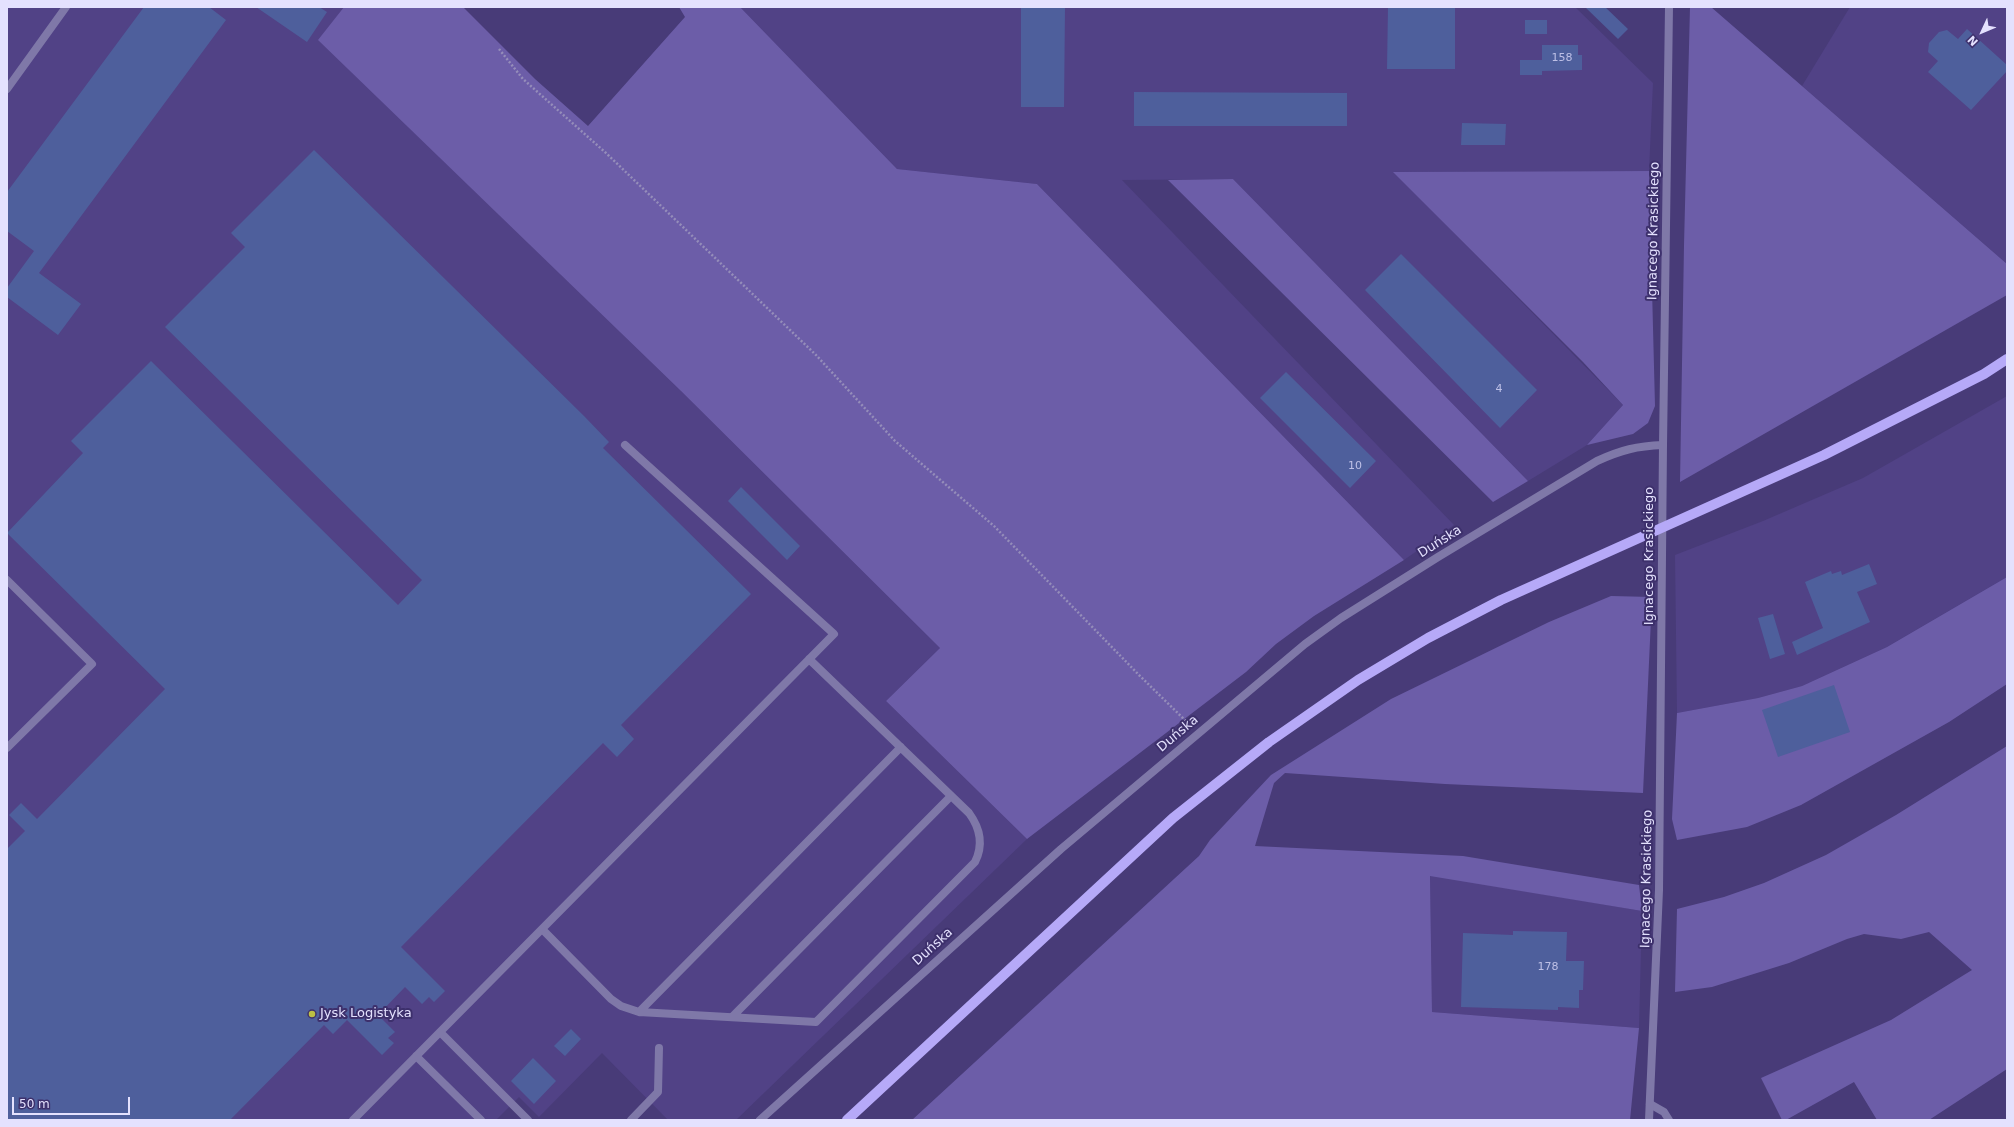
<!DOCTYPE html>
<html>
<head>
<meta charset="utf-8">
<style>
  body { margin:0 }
  #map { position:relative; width:2014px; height:1127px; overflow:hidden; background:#483b78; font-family:"DejaVu Sans",sans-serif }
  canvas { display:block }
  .frame { position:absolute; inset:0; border:8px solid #e4e1fe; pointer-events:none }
  .north { position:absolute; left:1962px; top:12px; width:40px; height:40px; -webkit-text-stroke:3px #3d306c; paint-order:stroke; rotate:226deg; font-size:11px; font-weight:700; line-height:16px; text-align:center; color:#e4e1fe }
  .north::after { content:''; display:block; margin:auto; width:14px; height:18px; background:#e4e1fe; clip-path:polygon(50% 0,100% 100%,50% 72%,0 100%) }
  .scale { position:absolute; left:12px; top:1097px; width:118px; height:18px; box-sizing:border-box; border:2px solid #e4e1fe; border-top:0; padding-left:5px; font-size:12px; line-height:14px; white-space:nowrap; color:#e4e1fe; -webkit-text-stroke:3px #3d306c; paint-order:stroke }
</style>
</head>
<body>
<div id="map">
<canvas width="2014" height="1127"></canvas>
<div class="frame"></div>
<div class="north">N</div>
<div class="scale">50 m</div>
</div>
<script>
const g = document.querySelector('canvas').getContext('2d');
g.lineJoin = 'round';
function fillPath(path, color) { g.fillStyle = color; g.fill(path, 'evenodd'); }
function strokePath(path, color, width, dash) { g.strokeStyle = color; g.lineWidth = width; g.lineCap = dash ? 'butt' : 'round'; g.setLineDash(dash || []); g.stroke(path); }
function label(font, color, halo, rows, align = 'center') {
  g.font = font + ' "DejaVu Sans",sans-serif'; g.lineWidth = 4; g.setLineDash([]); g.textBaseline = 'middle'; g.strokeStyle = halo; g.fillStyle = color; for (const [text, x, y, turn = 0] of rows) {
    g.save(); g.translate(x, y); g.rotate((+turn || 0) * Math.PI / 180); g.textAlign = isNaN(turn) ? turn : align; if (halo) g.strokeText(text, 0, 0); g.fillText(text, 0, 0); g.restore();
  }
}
fillPath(new Path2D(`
  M7 7H344L319 40 681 391 940 648 886 701 1027 839 736 1120H668L602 1053 539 1117 519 1097 496 1120H7Z
  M740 7H1575L1653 83 1649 171 1394 172 1623 405 1587 445 1528 481 1233 179 1122 180 1454 525 1404 560 1037 184 897 169Z
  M1850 7H2007V264L1802 86Z
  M2007 396V577L1887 647 1802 686 1758 698 1677 713 1675 555 1763 521 1863 478Z
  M1430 875 1642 911 1639 1028 1432 1012Z`), '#514286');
fillPath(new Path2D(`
  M344 7H463L535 79 588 126 685 17 679 7H740L897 169 1037 184 1404 560 1314 616 1276 644 1246 672 1027 839 886 701 940 648 681 391 318 40Z
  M1690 7H1711L2007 264V295L1680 482 1684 245Z
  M1649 171 1655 406 1648 423 1633 434 1587 445 1623 405 1583 362 1393 172Z
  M1233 179 1528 481 1493 502 1168 180Z
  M2007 577V684L1949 722 1801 805 1747 827 1677 840 1672 819 1677 713 1758 698 1802 686 1887 647Z
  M1611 596 1652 597 1643 793 1445 784 1285 773 1274 783 1255 846 1463 856 1639 885 1642 911 1430 876 1432 1012 1639 1028 1630 1120H912L1199 856 1210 840 1271 775 1391 699 1549 622Z
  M2007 746V1069L1929 1120H1877L1854 1082 1786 1120H1782L1761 1078 1891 1020 1972 970 1929 932 1901 939 1864 934 1847 939 1789 963 1712 987 1675 992 1677 909 1724 897 1764 883 1826 855 1896 815Z`), '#6c5da8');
fillPath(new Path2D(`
  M144 7H209L226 20 39 273 81 304 58 335 7 297V288L34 251 7 231V192Z
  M256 7H319L327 12 307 42Z
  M1021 7H1065L1064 107H1021Z
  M1388 7H1455V69H1387Z
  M1585 7H1605L1628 29 1618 39Z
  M1525 20H1547V34H1525Z
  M1967 29 2007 65V71L1971 110 1928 72 1938 61 1928 52 1929 43 1939 32 1947 30 1958 39Z
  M1542 45H1578V55H1582V70L1542 71V75H1520V60H1542Z
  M1134 92 1347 93V126H1134Z
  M1462 123 1506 124 1505 145H1461Z
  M314 150 584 416 609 442 603 448 751 594 621 725 634 739 617 757 603 743 401 947 445 991 434 1002 429 997 422 1004 405 987 378 1015 395 1032 388 1038 394 1043 382 1055 347 1020 333 1034 324 1025 230 1120H7V849L25 831 9 815 21 803 37 819 165 689 7 533 83 453 71 441 151 361 398 605 422 580 165 327 245 247 231 233Z
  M1401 254 1537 390 1500 428 1365 290Z
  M1286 372 1376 461 1350 488 1260 398Z
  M741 487 800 546 787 560 728 501Z
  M1869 564 1877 584 1857 592 1870 622 1797 655 1792 642 1823 628 1805 582 1831 571 1832 574 1841 571 1842 575Z
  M1773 614 1785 654 1770 659 1758 618Z
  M1834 685 1850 732 1778 757 1762 710Z
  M1513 931 1567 932 1566 961H1584L1583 990H1579V1008L1558 1007V1010L1461 1007 1463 933 1513 935Z
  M571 1029 581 1039 565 1056 554 1046Z
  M533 1058 556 1081 534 1104 511 1081Z`), '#4e5f9c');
strokePath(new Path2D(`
  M499 49 523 79 606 153 816 355 895 441 994 526 1139 675 1191 726`), '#958dba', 2.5, [2, 2]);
strokePath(new Path2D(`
  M7 89 66 7
  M7 580 92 664 7 748
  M542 929 611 999 621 1006 639 1012 816 1022 975 862C984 844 980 828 969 813L809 659
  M639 1012 901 747
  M732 1017 951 796
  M440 1032 834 634 625 445
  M416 1056 481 1120
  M353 1120 440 1032 528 1120
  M631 1120 658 1092 659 1048`), '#7f78a8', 8);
strokePath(new Path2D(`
  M1650 1104 1664 1112 1669 1120
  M760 1120 1061 849 1305 644 1341 618 1438 557 1597 461C1621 450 1637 446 1663 445`), '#7f78a8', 8);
strokePath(new Path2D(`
  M1649 1120 1659 890 1663 445 1669 7`), '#7f78a8', 8);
strokePath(new Path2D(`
  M847 1120 1173 818 1269 742 1358 680 1428 638 1501 600 1824 455 1984 374 2007 359`), '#b6a9f8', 10);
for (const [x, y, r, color] of [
  [312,1014,4,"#bcbf44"]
]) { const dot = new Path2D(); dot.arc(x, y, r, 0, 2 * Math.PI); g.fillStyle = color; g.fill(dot); strokePath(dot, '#3d306c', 1.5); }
label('11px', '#bec0e6', null, [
  ["158",1562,58],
  ["4",1499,389],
  ["10",1355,466],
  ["178",1548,967]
]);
label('13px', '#e4e1fe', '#3d306c', [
  ["Ignacego Krasickiego",1654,231,-89],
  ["Duńska",1440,542,-32],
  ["Ignacego Krasickiego",1650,556,-90],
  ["Duńska",1178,734,-40],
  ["Ignacego Krasickiego",1647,879,-89],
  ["Duńska",933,947,-42]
]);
label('13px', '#e4e1fe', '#3d306c', [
  ["Jysk Logistyka",320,1014]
], 'left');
</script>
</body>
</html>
